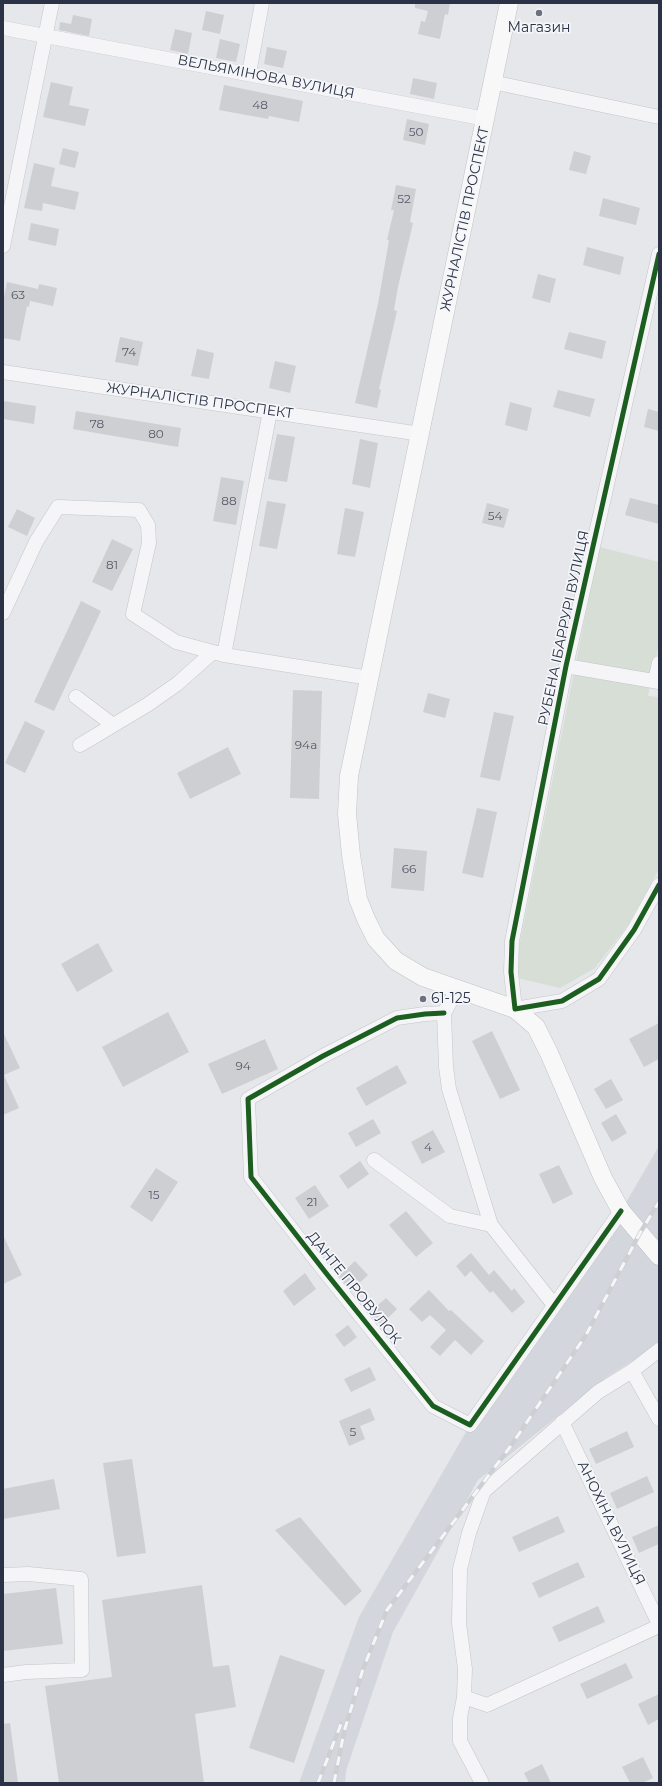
<!DOCTYPE html>
<html>
<head>
<meta charset="utf-8">
<style>
  body { margin:0 }
  #map { position:relative; width:662px; height:1786px; overflow:hidden; background:#e6e7ea; font-family:Montserrat,sans-serif }
  canvas { display:block }
  .frame { position:absolute; inset:0; border:4px solid #2b3245; pointer-events:none }
</style>
</head>
<body>
<div id="map">
<canvas width="662" height="1786"></canvas>
<div class="frame"></div>
</div>
<script>
const g = document.querySelector('canvas').getContext('2d');
g.lineJoin = 'round';
function fillPath(path, color) { g.fillStyle = color; g.fill(path, 'evenodd'); }
function strokePath(path, color, width, dash) { g.strokeStyle = color; g.lineWidth = width; g.lineCap = dash ? 'butt' : 'round'; g.setLineDash(dash || []); g.stroke(path); }
function label(font, color, halo, rows, align = 'center') {
  g.font = font + ' Montserrat,sans-serif'; g.lineWidth = 3.5; g.setLineDash([]); g.textBaseline = 'middle'; g.strokeStyle = halo; g.fillStyle = color; for (const [text, x, y, turn = 0] of rows) {
    g.save(); g.translate(x, y); g.rotate((+turn || 0) * Math.PI / 180); g.textAlign = isNaN(turn) ? turn : align; if (halo) g.strokeText(text, 0, 0); g.fillText(text, 0, 0); g.restore();
  }
}
fillPath(new Path2D(`
  M659 1146V1344L607 1377 478 1480 393 1632 346 1771 345 1783H299L359 1617 470 1425 621 1211Z`), '#d4d6dd');
fillPath(new Path2D(`
  M599 547 659 562V643L648 696 659 697V869L628 925 595 968 560 988 513 977Z`), '#d6ded6');
fillPath(new Path2D(`
  M415 3H450L448 15 445 14 440 39 418 34 421 21 425 22 428 11 415 8Z
  M206 11 224 15 220 34 202 30Z
  M73 15 92 19 89 36 59 30 60 22 71 24Z
  M175 29 192 33 188 54 170 50Z
  M220 39 240 44 236 62 216 58Z
  M267 47 287 51 283 68 264 64Z
  M413 78 437 83 434 99 410 94Z
  M51 82 73 87 69 105 89 109 85 126 43 117Z
  M224 85 303 101 299 122 269 116 268 119 219 110Z
  M407 119 429 124 425 145 403 140Z
  M63 148 79 152 75 168 59 164Z
  M574 151 591 156 586 174 569 170Z
  M34 163 55 168 51 186 79 192 75 210 43 203 42 211 24 208Z
  M396 185 416 189 410 222 413 223 398 287 394 310 397 311 379 389 381 390 377 408 355 403 378 304 389 240H387L394 210H391Z
  M603 198 640 208 636 225 599 216Z
  M31 223 59 229 56 246 28 240Z
  M587 247 624 257 620 275 583 265Z
  M538 274 556 279 550 303 532 298Z
  M7 282 38 289 39 284 57 288 53 306 30 301 29 307 27 306 20 341 3 338V302Z
  M569 332 606 341 602 359 564 349Z
  M120 337 143 342 138 366 115 362Z
  M197 349 214 353 209 379 191 376Z
  M275 361 296 366 290 393 269 388Z
  M558 390 595 399 590 417 553 407Z
  M3 401 36 406 34 424 3 419Z
  M510 402 532 408 527 431 505 425Z
  M648 409 659 412V431L644 427Z
  M76 411 181 428 178 447 73 429Z
  M277 434 295 437 287 482 268 479Z
  M360 439 378 443 370 488 352 484Z
  M221 477 244 481 236 525 213 521Z
  M630 498 659 505V524L625 515Z
  M267 501 286 504 277 549 259 546Z
  M487 503 509 509 504 528 482 523Z
  M345 508 364 512 355 557 337 554Z
  M17 509 35 518 27 536 8 527Z
  M112 539 133 549 112 591 92 582Z
  M81 601 101 611 54 711 34 702Z
  M293 690 322 691 319 799 290 798Z
  M428 693 450 699 445 718 423 712Z
  M494 712 514 716 500 781 480 777Z
  M25 721 45 731 25 773 5 763Z
  M228 747 241 774 190 799 177 773Z
  M477 808 497 812 483 878 462 873Z
  M394 848 427 851 424 891 391 888Z
  M98 943 113 971 77 992 61 964Z
  M168 1012 189 1052 123 1087 102 1047Z
  M659 1023V1059L644 1067 629 1039Z
  M492 1031 520 1090 500 1099 472 1041Z
  M3 1032 20 1068 4 1075 19 1108 3 1115Z
  M265 1039 278 1069 222 1094 208 1064Z
  M397 1065 407 1083 366 1106 356 1088Z
  M611 1079 623 1100 606 1109 594 1089Z
  M616 1114 627 1133 612 1142 601 1123Z
  M373 1119 381 1133 356 1147 348 1133Z
  M433 1130 445 1152 422 1164 411 1142Z
  M360 1161 369 1174 348 1189 339 1176Z
  M559 1165 573 1194 553 1204 539 1174Z
  M156 1168 178 1182 152 1222 130 1207Z
  M315 1185 329 1206 309 1219 295 1198Z
  M406 1211 433 1243 416 1257 389 1225Z
  M3 1235 22 1275 3 1284Z
  M471 1253 489 1275 494 1270 512 1291 514 1288 525 1302 512 1313 493 1291 490 1293 471 1271 465 1277 456 1266Z
  M355 1261 368 1275 351 1291 339 1276Z
  M305 1273 316 1289 294 1306 283 1291Z
  M429 1290 449 1311 451 1310 484 1341 471 1355 455 1340 440 1356 430 1347 446 1330 430 1315 422 1322 409 1309Z
  M386 1298 397 1309 381 1325 369 1313Z
  M348 1325 357 1337 344 1347 335 1335Z
  M370 1367 376 1380 351 1392 344 1379Z
  M370 1408 375 1420 360 1426 365 1439 349 1446 339 1421Z
  M627 1431 634 1447 596 1464 589 1449Z
  M132 1459 146 1553 117 1557 103 1463Z
  M647 1476 654 1492 617 1509 610 1493Z
  M54 1479 60 1509 3 1519V1489Z
  M558 1516 565 1532 519 1552 512 1537Z
  M300 1517 362 1591 345 1606 275 1530Z
  M659 1525V1544L639 1553 632 1537Z
  M578 1562 585 1577 539 1598 532 1583Z
  M202 1585 213 1667 229 1665 236 1707 195 1714 204 1783H59L45 1686 112 1677 102 1600Z
  M56 1588 63 1644 3 1651V1594Z
  M598 1606 605 1622 559 1642 552 1627Z
  M280 1655 325 1670 294 1763 249 1748Z
  M626 1663 633 1678 587 1699 580 1684Z
  M659 1694V1719L648 1725 638 1704Z
  M10 1723 18 1783H3V1724Z
  M643 1757 653 1778 642 1783H630L622 1767Z
  M542 1764 551 1783H529L524 1773Z`), '#cecfd3');
const minor = new Path2D(`
  M3 28 486 119
  M249 73 262 3
  M492 82 659 117
  M3 246 52 3
  M659 254 566 666 512 941 511 972 515 1009 562 1001 599 979 634 930 659 885
  M3 372 421 434
  M3 613 36 542 58 507 139 510 148 525 149 543 133 614 176 642 224 655 370 678
  M224 655 270 411
  M566 666 659 682
  M655 681 659 663
  M76 697 113 725
  M80 745 147 705 177 684 213 652
  M458 988 444 1013 446 1067 449 1089 491 1225 554 1305
  M444 1013 425 1014 397 1018 323 1056 248 1099 251 1177 326 1273 433 1406 470 1425 621 1211
  M374 1160 450 1216 491 1225
  M632 1371 659 1419
  M562 1422 659 1624
  M3 1575 28 1574 81 1579 82 1670 26 1672 3 1675
  M464 1697 487 1705 659 1626
  M482 1783 460 1741V1718L464 1697 465 1669 459 1623 460 1569 469 1533 484 1491 598 1392 632 1371 659 1350`);
const major = new Path2D(`
  M509 3 349 776 347 814 351 855 358 899 366 919 376 939 396 961 423 977 515 1009 536 1027 549 1053 603 1178 621 1211 659 1256`);
strokePath(minor, '#c4c5c8', 15);
strokePath(major, '#c2c4c8', 19);
strokePath(minor, '#f5f5f7', 14);
strokePath(major, '#f8f8f8', 18);
const rail = new Path2D(`
  M318 1783 341 1724
  M334 1783 344 1732 363 1669 387 1610 510 1447 586 1335 640 1233 659 1202`);
strokePath(rail, '#cecfd2', 4.5);
strokePath(rail, '#f4f6f9', 3, [9]);
strokePath(new Path2D(`
  M659 254 566 666 512 941 511 972 515 1009 562 1001 599 979 634 930 659 885
  M444 1013 425 1014 397 1018 323 1056 248 1099 251 1177 326 1273 433 1406 470 1425 621 1211`), '#1b5e20', 5);
for (const [x, y, r, color] of [
  [539,13,4,"#6c717f"],
  [423,999,4,"#6c717f"]
]) { const dot = new Path2D(); dot.arc(x, y, r, 0, 2 * Math.PI); g.fillStyle = color; g.fill(dot); strokePath(dot, '#f4f6f9', 1.5); }
label('12px', '#545a69', null, [
  ["48",260,105],
  ["50",416,132],
  ["52",404,199],
  ["63",18,295],
  ["74",129,352],
  ["78",97,424],
  ["80",156,434],
  ["88",229,501],
  ["54",495,516],
  ["81",112,565],
  ["94а",306,745],
  ["66",409,869],
  ["94",243,1066],
  ["4",428,1147],
  ["15",154,1195],
  ["21",312,1202],
  ["5",353,1432]
]);
label('14px', '#2b3245', '#f4f6f9', [
  ["Магазин",539,28],
  ["61-125",431,999,"left"]
]);
label('14px', '#2b3245', '#f4f6f9', [
  ["ВЕЛЬЯМІНОВА ВУЛИЦЯ",266,77,11],
  ["ЖУРНАЛІСТІВ ПРОСПЕКТ",465,219,-78],
  ["ЖУРНАЛІСТІВ ПРОСПЕКТ",200,401,8],
  ["РУБЕНА ІБАРРУРІ ВУЛИЦЯ",564,628,-78],
  ["ДАНТЕ ПРОВУЛОК",354,1288,51],
  ["АНОХІНА ВУЛИЦЯ",611,1523,64]
]);
</script>
</body>
</html>
